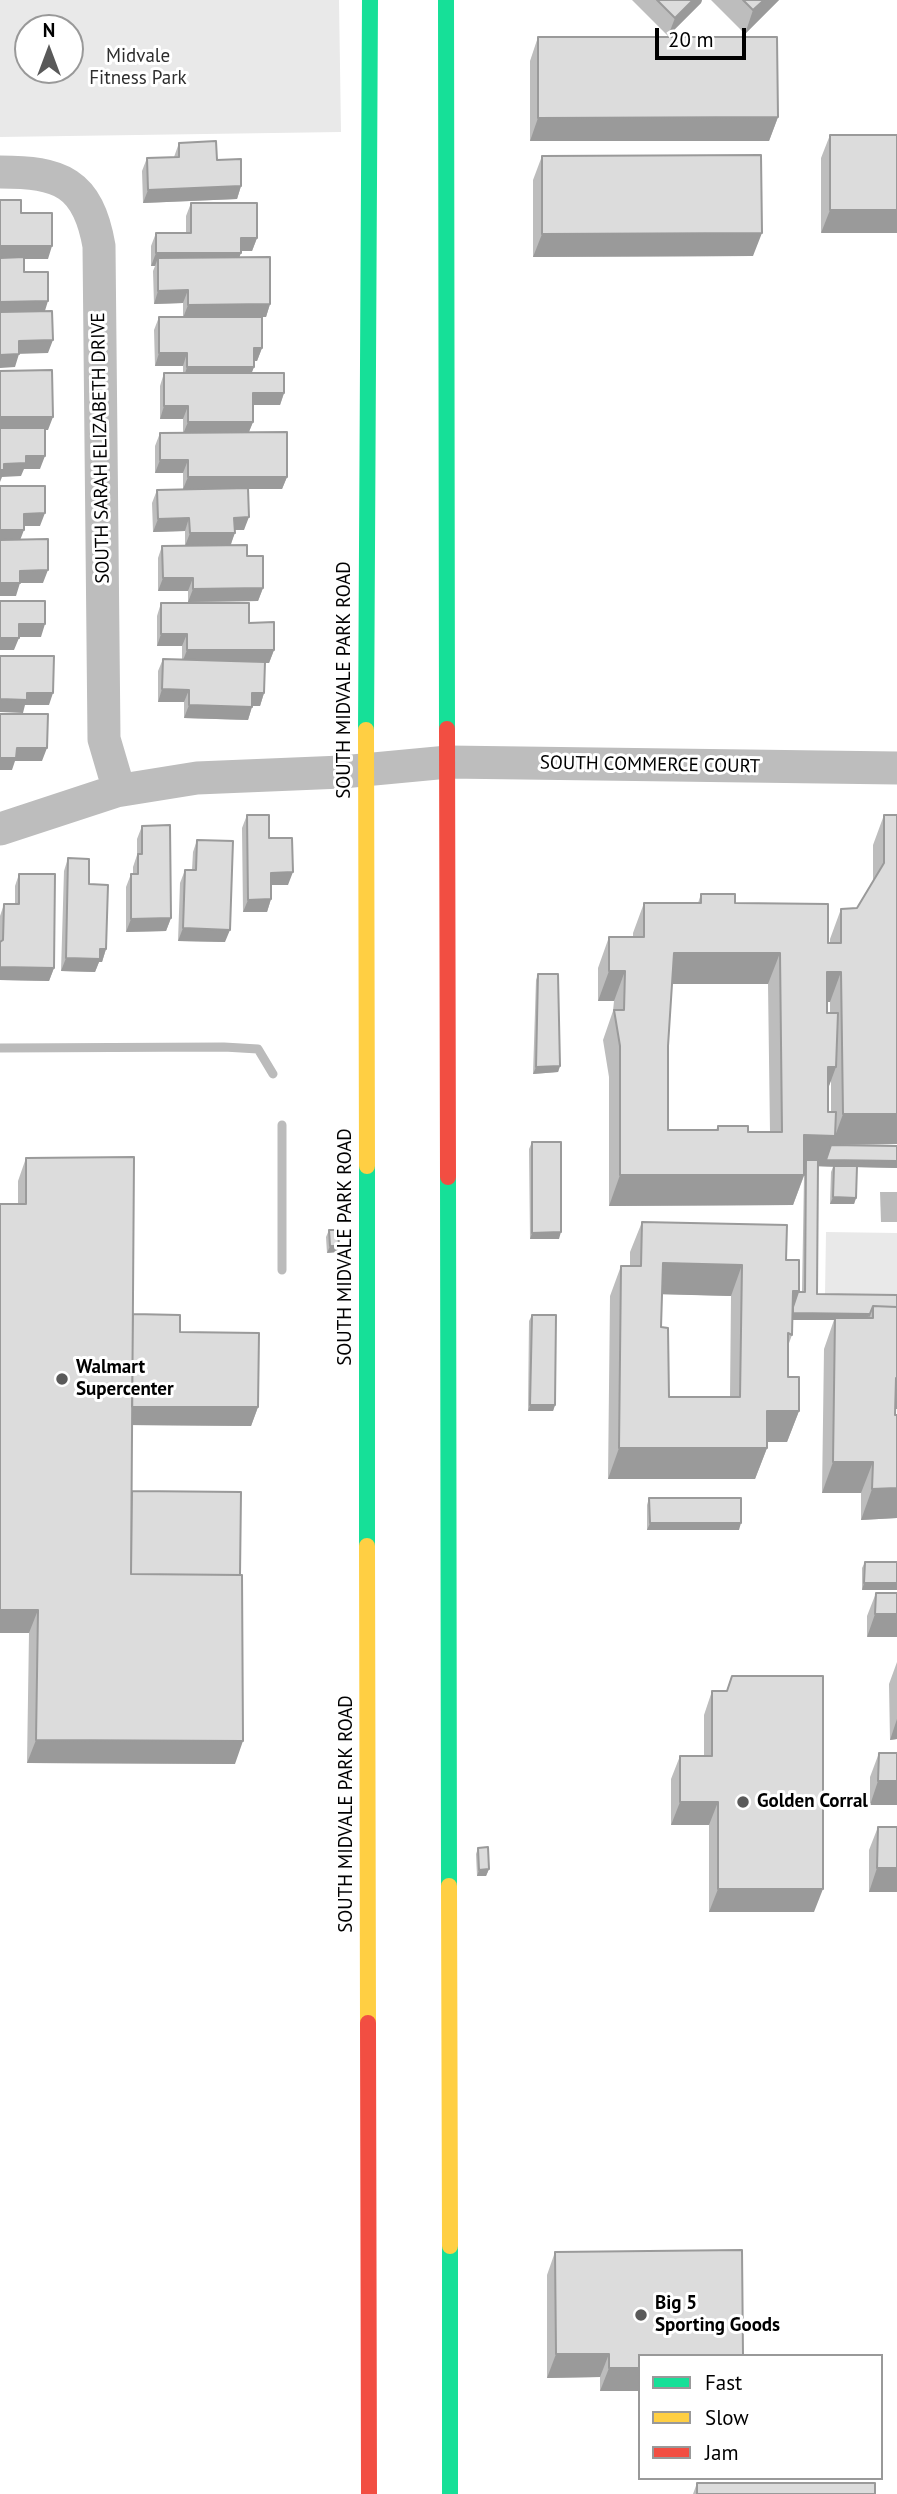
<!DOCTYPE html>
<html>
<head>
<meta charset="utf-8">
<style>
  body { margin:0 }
  #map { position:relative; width:897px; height:2494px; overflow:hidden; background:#fff; font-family:"PT Sans",sans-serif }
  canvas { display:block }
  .legend { position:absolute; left:638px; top:2354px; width:245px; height:126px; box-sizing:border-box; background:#fff; border:2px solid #999; margin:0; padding:9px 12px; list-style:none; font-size:21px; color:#000 }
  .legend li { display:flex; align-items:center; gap:14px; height:35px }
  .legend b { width:35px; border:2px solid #999 }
  .north { position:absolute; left:14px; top:14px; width:70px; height:70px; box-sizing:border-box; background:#fff; border:2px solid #999; border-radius:50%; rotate:0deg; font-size:19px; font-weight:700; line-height:28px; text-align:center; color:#000 }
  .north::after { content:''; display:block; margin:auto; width:24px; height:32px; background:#595959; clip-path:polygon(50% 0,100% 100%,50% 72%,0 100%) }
  .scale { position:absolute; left:655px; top:28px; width:91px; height:32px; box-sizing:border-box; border:4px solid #000; border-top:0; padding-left:9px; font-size:21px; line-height:24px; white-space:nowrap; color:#000; -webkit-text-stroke:5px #fff; paint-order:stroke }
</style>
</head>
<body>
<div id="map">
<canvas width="897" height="2494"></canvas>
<ul class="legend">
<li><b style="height:9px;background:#16e098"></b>Fast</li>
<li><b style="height:9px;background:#ffcf43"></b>Slow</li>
<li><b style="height:9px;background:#f24e42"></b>Jam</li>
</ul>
<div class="north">N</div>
<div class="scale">20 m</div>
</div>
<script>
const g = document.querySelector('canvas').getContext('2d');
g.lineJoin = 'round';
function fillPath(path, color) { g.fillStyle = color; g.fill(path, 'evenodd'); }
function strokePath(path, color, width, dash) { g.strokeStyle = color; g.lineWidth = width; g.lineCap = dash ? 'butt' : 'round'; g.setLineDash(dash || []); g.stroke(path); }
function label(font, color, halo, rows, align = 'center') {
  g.font = font + ' "PT Sans",sans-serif'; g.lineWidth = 6; g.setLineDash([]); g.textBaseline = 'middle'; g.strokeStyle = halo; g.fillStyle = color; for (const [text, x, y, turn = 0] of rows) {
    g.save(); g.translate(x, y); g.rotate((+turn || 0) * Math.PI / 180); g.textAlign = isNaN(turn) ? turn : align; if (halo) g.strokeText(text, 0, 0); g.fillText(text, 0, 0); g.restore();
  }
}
fillPath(new Path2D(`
  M0 0H339L341 132 0 137ZM28 28H70V70H28Z
  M826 1232 897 1233V1296L825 1295Z`), '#e9e9e9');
fillPath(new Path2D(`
  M880 1192H897V1222H881Z`), '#bbb');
strokePath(new Path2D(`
  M0 1048 224 1047 258 1049 273 1074
  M282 1270V1125`), '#bbb', 9);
strokePath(new Path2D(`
  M0 172C60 172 88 182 99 246L104 739 119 790
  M0 829 116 791 197 778 342 772 448 762 897 768`), '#bdbdbd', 33);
strokePath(new Path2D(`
  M446 0 447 729
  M366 730 370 0
  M367 1166V1546
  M448 1177 449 1886
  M450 2246V2494`), '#16e098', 16);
strokePath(new Path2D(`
  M366 730 367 1166
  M367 1546 368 2023
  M449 1886 450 2246`), '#ffcf43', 16);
strokePath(new Path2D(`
  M447 729 448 1177
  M368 2023 369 2494`), '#f24e42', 16);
fillPath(new Path2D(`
  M632 0H702L701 3 668 36Z
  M711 0H779L745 34Z
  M538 37 778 117 769 141H530V61Z
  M830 135H897L821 233V158Z
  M179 143 217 160 241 186 237 199 143 203 142 171 147 158 174 157Z
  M542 156 753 256 533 257V180Z
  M191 203 257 238 252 251H241L239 258 270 304 266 317H262V348L257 361H254V367L251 373 284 393 280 405H253V422L249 432 287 477 282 489H248L244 530H235L231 545 247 556 263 588 258 601 188 602V591H158V558L162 546 185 545V531L153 532 152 503 157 490 183 489V473H155V446L160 433H183V419H160V386L164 373H183V366H155L154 330 159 317H183V303L154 304 153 271 155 266H151V246L156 233H186V216Z
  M161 603 249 623 274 650 269 663H265L264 693 260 706H252L248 720 184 718V702H158V671L163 659H182V646H157V616Z
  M247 815 269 838 288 885H271V899L267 912H243L242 828Z
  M884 815 897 1144 831 1145 897 1146V1168L857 1167 856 1198 854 1204H830L831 1172 833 1167 818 1166 817 1294 897 1295V1409H896L895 1415H897V1518L861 1520V1493H822L824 1349 834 1320H792V1335L788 1346V1377L799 1411 787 1442H767V1448L755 1479H608L610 1296 621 1266H630V1252L642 1222 786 1260 798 1292H802L804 1176 793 1205 609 1206V1077L603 1040 613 1011 614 1001H598V968L609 937H633V933L644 903H698L701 894 735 903 830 943V939L841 909 857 908 873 882V845ZM672 984H768L770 1132H748L718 1126 716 1130H668V1046ZM827 1002H830V1013H827ZM831 1080V1112H828V1088ZM662 1294 731 1296 730 1397H669L661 1327Z
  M142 826 171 918 166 931 126 932V887L131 874H133V867L137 855V839Z
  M197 840 225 942 178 941 180 883 185 870H192L193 852Z
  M68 858 89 884 106 949 102 962H99L95 972 61 971 64 871Z
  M19 874 54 968 49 981 0 980V916L4 904H15V886Z
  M538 974 560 1066 558 1072 533 1074 536 980Z
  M532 1142 559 1239H530L529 1149Z
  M26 1158 133 1314 180 1332 258 1407 251 1426 132 1425V1491L235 1764 27 1763 29 1633 18 1204V1181Z
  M329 1230 337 1252 327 1253 326 1237Z
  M532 1315 555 1405 553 1411H528L529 1321Z
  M649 1498 739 1530H647V1505Z
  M865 1562H897L862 1590V1568Z
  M876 1593H897L867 1637V1616Z
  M897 1662V1739L890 1740 889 1684Z
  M712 1691 814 1912H709V1825H671V1779L680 1756H704V1715Z
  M879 1753H897L870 1805V1777Z
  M878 1827H897V1892H869V1850Z
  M478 1848 489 1869 486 1876H477L476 1854Z
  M555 2252 743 2355V2356H640V2391H600V2377L547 2378V2275Z
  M697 2483 875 2494H693Z`), '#bdbdbd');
fillPath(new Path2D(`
  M693 0H702L701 3 668 36 675 18Z
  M764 0H779L745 34 753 10Z
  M778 117 769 141H530L538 118Z
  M241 186 237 199 143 203 148 190Z
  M830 210H897V233H821Z
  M762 233 753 256 533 257 542 234Z
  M241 238H257L252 251H236Z
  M0 246H52L48 259H0Z
  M156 253H241L236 266 158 258 155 266H151Z
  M188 290 183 303 154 304 158 291Z
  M48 301 44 314 0 315V302Z
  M270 304 266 317 183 318 188 305Z
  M53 340 48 353 15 354 19 341Z
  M254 348H262L257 361H249Z
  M159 353H187L183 366H155Z
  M19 354 15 367 0 368V355Z
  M187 367H254L249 380H183Z
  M253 393H284L280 405H248Z
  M164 406H188L183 419H160Z
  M0 417H53L48 430H0Z
  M188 422H253L248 434H183Z
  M26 456H45L40 469H24L21 476 2 477 0 482V470L4 464Z
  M160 460H188L183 473H155Z
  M188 477H287L282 489H183Z
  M45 513 40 526H19L24 514Z
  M249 517 244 530H230L234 518Z
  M189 518 185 531 153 532 158 519Z
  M0 530H24L19 543H0Z
  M190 533H235L230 546H185Z
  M48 570 43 583H20L16 596H0V583L20 571Z
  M163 578H193L188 591H158Z
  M263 588 258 601 188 602 193 589Z
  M19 624H45L41 637H14Z
  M161 634H187L182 646H157Z
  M0 638H19L14 650H0Z
  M187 650H274L269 663H182Z
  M162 689 189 690 184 702H158Z
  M27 693H53L49 705H25L23 713 0 712V699Z
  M252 693H264L260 706H248Z
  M189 705 252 707 248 720 184 718Z
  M17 748H47L42 761H15L12 770H0V758Z
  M293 872 288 885H267L271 873Z
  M271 899 267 912H243L248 900Z
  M171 918 166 931 126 932 131 919Z
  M183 928 230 930 225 942 178 941Z
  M100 949H106L102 962H99L95 972 61 971 66 958Z
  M674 953H780L768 984H663Z
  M0 967 54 968 49 981 0 980Z
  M609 971H625L614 1001H598Z
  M827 972H841L830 1002H816Z
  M560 1066 558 1072 533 1074 536 1067Z
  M828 1067H836L825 1097Z
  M843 1114H897V1144L832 1145 826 1160 897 1161V1168L806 1166V1160L804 1166V1135L835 1136Z
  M620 1175H804L793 1205 609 1206Z
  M833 1197 856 1198 854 1204H830Z
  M561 1232 559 1239H530L532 1233Z
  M330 1246H339L337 1252 327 1253Z
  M663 1263 742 1265 731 1296 652 1294Z
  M793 1291H799L791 1313 869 1314 867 1320H788Z
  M896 1378H897V1409H885Z
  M530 1405H555L553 1411H528Z
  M131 1407H258L251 1426 124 1425Z
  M767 1411H799L787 1442H755Z
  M619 1448H767L755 1479H608Z
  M833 1462H873L861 1493H822Z
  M897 1488V1518L861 1520 872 1489Z
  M650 1523H741L739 1530H647Z
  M864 1583H897V1590H862Z
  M0 1610H38L29 1633H0Z
  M875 1614H897V1637H867Z
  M897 1719V1739L890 1740Z
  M36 1740 243 1741 235 1764 27 1763Z
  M878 1781H897V1805H870Z
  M680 1802H718L709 1825H671Z
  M877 1868H897V1892H869Z
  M489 1869 486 1876H477L479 1870Z
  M718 1889H823L814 1912H709Z
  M556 2354H609L600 2377 547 2378Z
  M686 2355H743V2356H686Z
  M609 2368H640V2391H600Z`), '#9a9a9a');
const building = new Path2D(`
  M657 0H693L675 18Z
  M743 0H764L753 10Z
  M538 37H777L778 117 538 118Z
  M830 135H897V210H830Z
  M216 141 217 160 241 159V186L148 190 147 158 179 157V143Z
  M761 155 762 233 542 234V156Z
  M0 200H21V213H52V246H0Z
  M191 203H257V238H241V253H156V233H191Z
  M24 257V272H48V301L0 302V258Z
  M270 257V304L188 305V290L158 291V258Z
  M52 311 53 340 19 341V354L0 355V312Z
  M159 317H262V348H254V367H187V353H159Z
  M52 370 53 417H0V371Z
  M164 373H284V393H253V422H188V406H164Z
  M0 428H45V456H26V463L4 464V470H0Z
  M287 432V477H188V460H160V433Z
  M0 486H45V513L24 514V530H0Z
  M248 488 249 517 234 518 235 533H190L189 518 158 519 157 490Z
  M48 539V570L20 571V583H0V540Z
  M247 545V556H263V588L193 589V578H163L162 546Z
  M0 601H45V624H19V638H0Z
  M161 603H249V623L274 622V650H187V634H161Z
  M0 656H54L53 693H27V700L0 699Z
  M163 659 265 662 264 693H252V707L189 705V690L162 689Z
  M0 714H48L47 748H17L16 758H0Z
  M247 815H269V838H292L293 872 271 873V899L248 900Z
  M884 815H897V1114H843L841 972H827V1013H838L836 1067H828V1112H836L835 1136 804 1135V1175H620V1046L614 1010H624L625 971H609V937H644V903H701V894H735V903L828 904V943H841V909L857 908 884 863ZM674 953H780L782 1132H748V1126H718V1130H668V1046Z
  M170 825 171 918 131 919V874H138V854H142V826Z
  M197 840 233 841 230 930 183 928 185 870H196Z
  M68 858 89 859V884L108 885 106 949H100V959L66 958Z
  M19 874H55L54 968 0 967V942L3 940 4 904H19Z
  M538 974H558L560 1066 536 1067Z
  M532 1142H561V1232L532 1233Z
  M831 1145 897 1146V1161L826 1160Z
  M134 1157 131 1574 242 1575 243 1741 36 1740 38 1610H0V1204H26V1158Z
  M806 1160H818L817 1294 897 1295V1313V1307L873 1306 869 1316V1314L793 1313V1307L798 1292H805Z
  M834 1166H857L856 1198 833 1197Z
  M642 1222 787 1225 786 1260H799V1291H793L792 1335 788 1333V1377H799V1411H767V1448H619L621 1266H641ZM663 1263 742 1265 740 1397H669L668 1328 661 1327Z
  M329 1230H338L339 1246H330Z
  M873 1306 897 1307V1378H896L895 1415H897V1488L872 1489 873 1462H833L835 1318H873Z
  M133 1314 180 1315V1332L259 1333 258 1407H132Z
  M532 1315H556L555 1405H530Z
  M132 1491 241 1492 240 1575 131 1574Z
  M649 1498H741V1523H650Z
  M865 1562H897V1583H864Z
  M876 1593H897V1614H875Z
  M732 1676H823V1889H718V1802H680V1756H712V1691H727Z
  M879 1753H897V1781H878Z
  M878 1827H897V1868H877Z
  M488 1847 489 1869 479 1870 478 1848Z
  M742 2250 743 2355 640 2356V2368H609V2354H556L555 2252Z
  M697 2483H875V2494H697Z`);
fillPath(building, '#dcdcdc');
strokePath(building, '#9a9a9a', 2);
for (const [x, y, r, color] of [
  [62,1379,7,"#595959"],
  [743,1802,7,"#595959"],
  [641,2315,7,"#595959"]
]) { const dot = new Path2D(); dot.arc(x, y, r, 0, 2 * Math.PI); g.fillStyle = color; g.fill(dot); strokePath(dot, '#fff', 2.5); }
label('19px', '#2e2e2e', '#fff', [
  ["Midvale",138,57],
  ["Fitness Park",138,79]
]);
label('19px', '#000', '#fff', [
  ["SOUTH SARAH ELIZABETH DRIVE",101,448,-91],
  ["SOUTH MIDVALE PARK ROAD",345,680,-90],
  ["SOUTH COMMERCE COURT",650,765,1],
  ["SOUTH MIDVALE PARK ROAD",346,1247,-90],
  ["SOUTH MIDVALE PARK ROAD",347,1814,-90]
]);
label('bold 19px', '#000', '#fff', [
  ["Walmart",76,1368],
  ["Supercenter",76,1390],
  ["Golden Corral",757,1802],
  ["Big 5",655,2304],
  ["Sporting Goods",655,2326]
], 'left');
</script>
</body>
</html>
